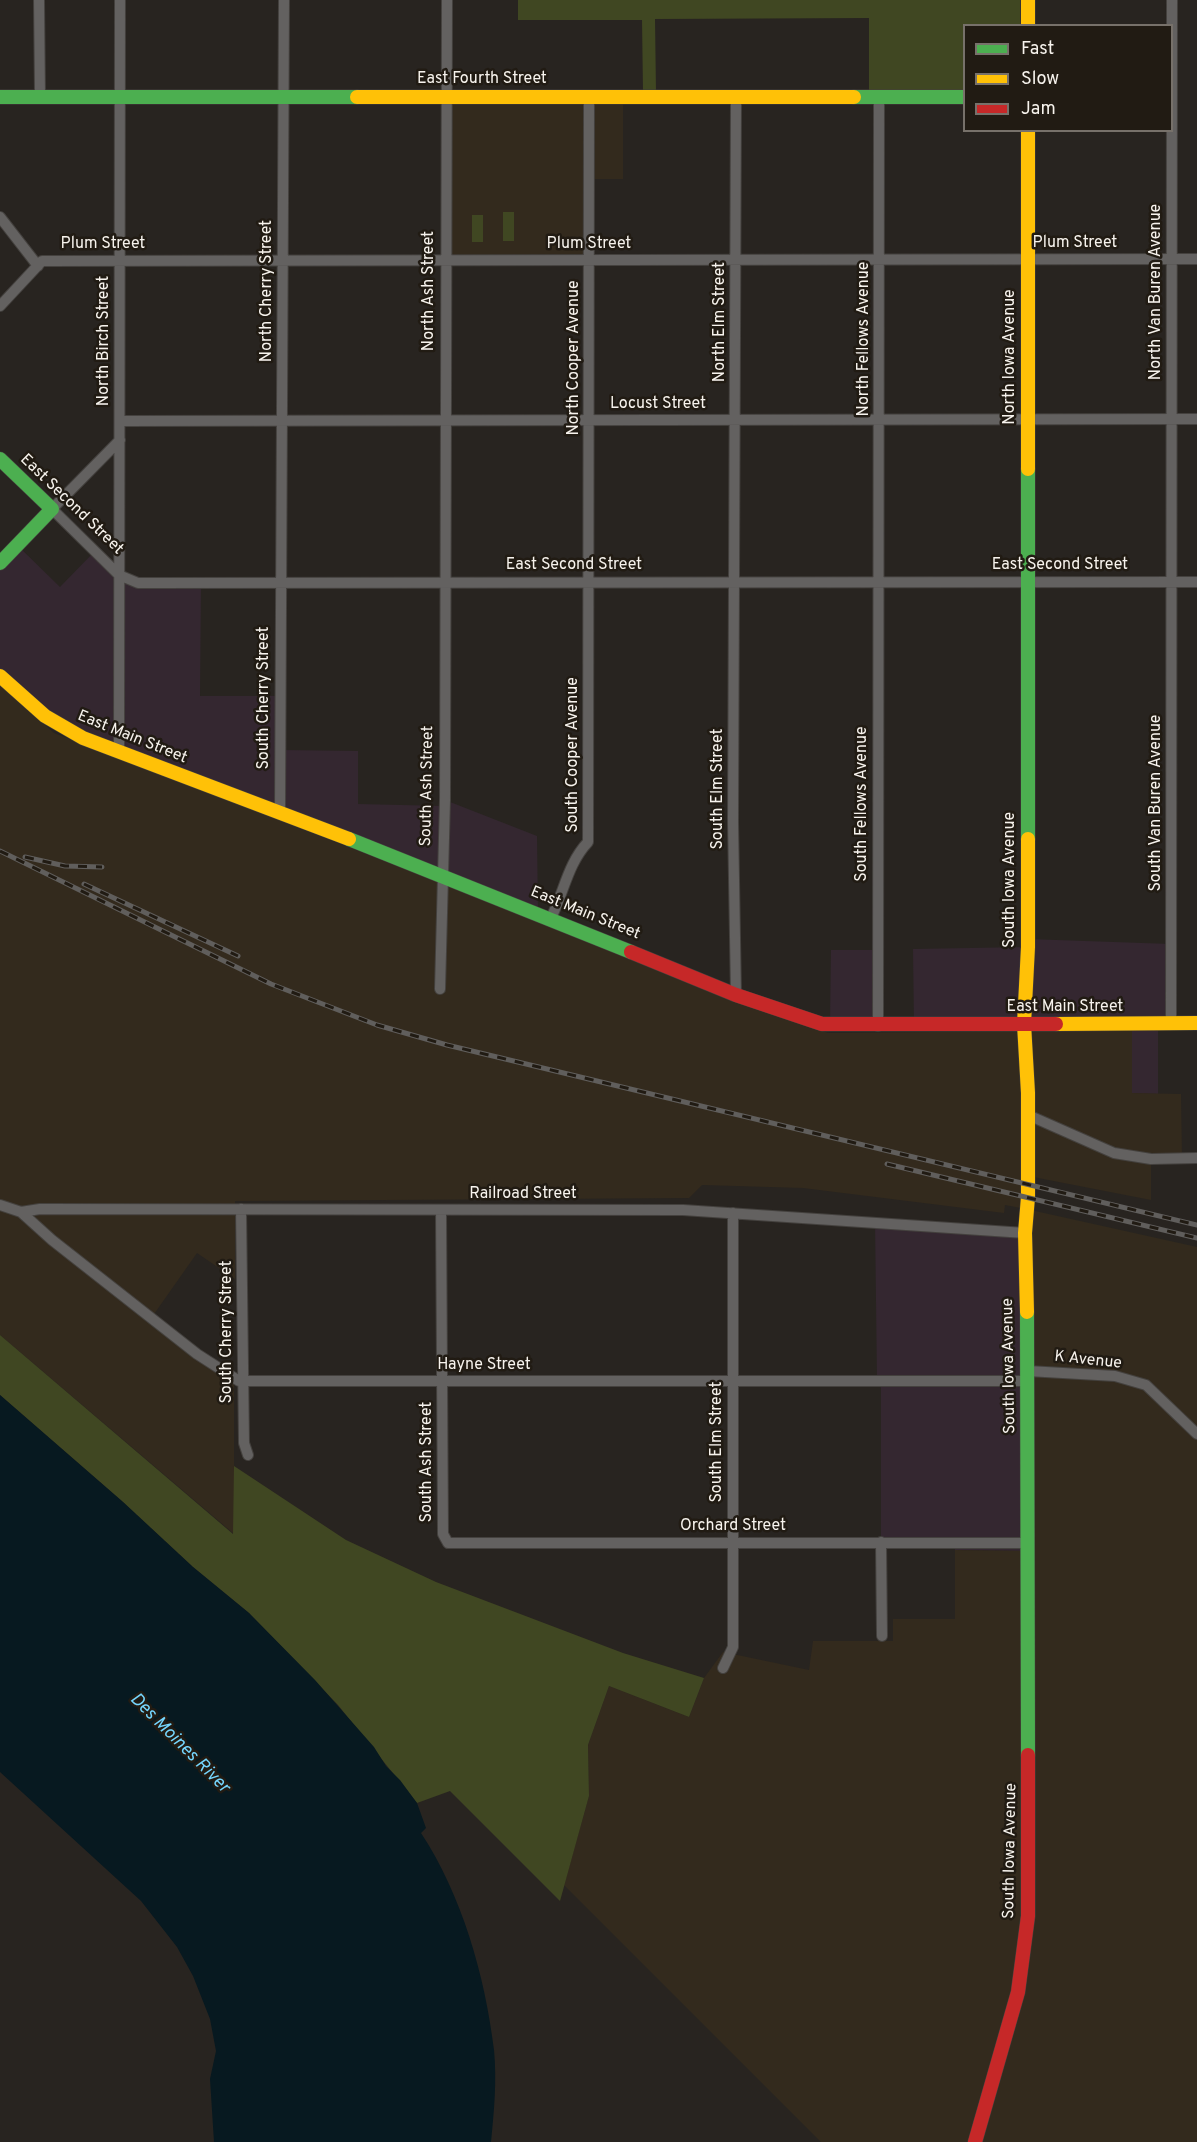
<!DOCTYPE html>
<html>
<head>
<meta charset="utf-8">
<style>
  body { margin:0 }
  #map { position:relative; width:1197px; height:2142px; overflow:hidden; background:#282420; font-family:Overpass,sans-serif }
  canvas { display:block }
  .legend { position:absolute; left:963px; top:24px; width:210px; height:108px; box-sizing:border-box; background:#211b13; border:2px solid #77716a; margin:0; padding:8px 10px; list-style:none; font-size:18px; color:#f7f3ed }
  .legend li { display:flex; align-items:center; gap:12px; height:30px }
  .legend b { width:30px; border:2px solid #77716a }
</style>
</head>
<body>
<div id="map">
<canvas width="1197" height="2142"></canvas>
<ul class="legend">
<li><b style="height:8px;background:#4caf50"></b>Fast</li>
<li><b style="height:8px;background:#ffc107"></b>Slow</li>
<li><b style="height:8px;background:#c62828"></b>Jam</li>
</ul>
</div>
<script>
const g = document.querySelector('canvas').getContext('2d');
g.lineJoin = 'round';
function fillPath(path, color) { g.fillStyle = color; g.fill(path, 'evenodd'); }
function strokePath(path, color, width, dash) { g.strokeStyle = color; g.lineWidth = width; g.lineCap = dash ? 'butt' : 'round'; g.setLineDash(dash || []); g.stroke(path); }
function label(font, color, halo, rows, align = 'center') {
  g.font = font + ' Overpass,sans-serif'; g.lineWidth = 5; g.setLineDash([]); g.textBaseline = 'middle'; g.strokeStyle = halo; g.fillStyle = color; for (const [text, x, y, turn = 0] of rows) {
    g.save(); g.translate(x, y); g.rotate((+turn || 0) * Math.PI / 180); g.textAlign = isNaN(turn) ? turn : align; if (halo) g.strokeText(text, 0, 0); g.fillText(text, 0, 0); g.restore();
  }
}
fillPath(new Path2D(`
  M17 545 60 587 95 551 138 583H201L200 696H280V750L358 751V804L444 806 445 800 537 836 538 913 83 738 0 676V563Z
  M1028 939 1171 944V1023L1158 1024V1094L1132 1093V1024L914 1026 913 949 1027 947Z
  M831 950H879L878 1026 830 1024Z
  M875 1221 1025 1233 1028 1551 955 1550V1543L881 1542V1388L877 1381Z`), '#342730');
fillPath(new Path2D(`
  M446 97H623V179H590V259L446 260Z
  M0 684 54 733 828 1033 1132 1030V1093L1181 1094 1182 1158 1151 1159V1200L1028 1176 1026 1209 1197 1247V2142H821L564 1885 589 1796 588 1745 609 1686 689 1717 704 1678 723 1652 809 1670 813 1641H893V1619H955V1550L1028 1551 1026 1209 1005 1205 1004 1213 803 1188 702 1185 689 1198 235 1201V1279L197 1253 152 1317 234 1378V1534L0 1335Z`), '#332a1d');
fillPath(new Path2D(`
  M518 0H1020V25L964 26V93H869V18L655 19 656 92H643L642 20H518Z
  M503 212H514V241H503Z
  M472 215H483V242H472Z
  M0 1335 233 1534 234 1466 346 1540 436 1582 623 1653 704 1678 689 1717 609 1686 588 1745 589 1796 560 1901 450 1791 417 1803 338 1705 249 1613 193 1567 123 1502 0 1395Z`), '#404722');
fillPath(new Path2D(`
  M0 1395 123 1502 193 1567 249 1613 315 1680 374 1747 386 1766 400 1780 417 1803 426 1828 421 1833C462 1895 485 1976 494 2050 497 2081 494 2112 491 2142H214L210 2079 216 2051 210 2019 193 1976 177 1947 141 1901 0 1772Z`), '#071920');
const street = new Path2D(`
  M39 0 40 97
  M0 217 38 266
  M0 306 42 261 1197 259
  M120 421 1197 419
  M120 440 52 509 119 575 138 583 1197 582
  M119 752 120 0
  M280 813 284 0
  M551 918C564 892 568 863 588 842L589 97
  M440 989 445 800 447 0
  M736 995 733 821 736 97
  M1171 1023 1172 0
  M878 1026 879 97
  M1028 1115 1114 1153 1151 1159 1197 1158
  M0 1205 21 1212 52 1240 197 1354 239 1381H1028
  M241 1209 244 1443 248 1455
  M441 1210 443 1534 448 1543H1028
  M21 1212 40 1209 683 1210 1025 1233
  M1028 1371 1115 1376 1146 1385 1197 1434
  M881 1542 882 1636
  M723 1668 733 1647V1213`);
const fast = new Path2D(`
  M0 97H357
  M854 97H964
  M0 459 52 509 0 563
  M1028 469V839
  M349 839 631 952
  M1027 1312 1028 1755`);
const slow = new Path2D(`
  M1028 0V26
  M357 97H854
  M1028 130V469
  M0 676 45 716 83 738 349 839
  M1056 1024 1197 1023
  M1027 1312 1025 1233 1028 1197V1093L1024 1024 1028 947V839`);
const jam = new Path2D(`
  M631 952 736 995 822 1024H1056
  M975 2142 1018 1992 1028 1916V1755`);
strokePath(street, '#44413e', 12);
strokePath(fast, '#44413e', 15);
strokePath(slow, '#44413e', 15);
strokePath(jam, '#44413e', 15);
strokePath(street, '#636160', 10);
strokePath(fast, '#4caf50', 14);
strokePath(slow, '#ffc107', 14);
strokePath(jam, '#c62828', 14);
const rail = new Path2D(`
  M0 851 271 984 377 1025 447 1045 1197 1225
  M25 857 65 866 102 867
  M84 884 238 956
  M887 1164 1197 1238`);
strokePath(rail, '#605e5c', 5);
strokePath(rail, '#211b13', 3, [9]);
label('16px', '#f7f3ed', '#211b13', [
  ["East Fourth Street",482,80],
  ["Plum Street",1075,244],
  ["Plum Street",103,245],
  ["Plum Street",589,245],
  ["North Cherry Street",268,291,-90],
  ["North Ash Street",430,291,-90],
  ["North Van Buren Avenue",1157,292,-90],
  ["North Elm Street",721,322,-90],
  ["North Fellows Avenue",865,339,-90],
  ["North Birch Street",105,341,-90],
  ["North Iowa Avenue",1011,357,-90],
  ["North Cooper Avenue",575,358,-90],
  ["Locust Street",658,405],
  ["East Second Street",71,505,44],
  ["East Second Street",574,566],
  ["East Second Street",1060,566],
  ["South Cherry Street",265,698,-90],
  ["East Main Street",132,738,22],
  ["South Cooper Avenue",574,755,-90],
  ["South Ash Street",428,786,-89],
  ["South Elm Street",719,789,-90],
  ["South Van Buren Avenue",1157,803,-90],
  ["South Fellows Avenue",863,804,-90],
  ["South Iowa Avenue",1011,880,-90],
  ["East Main Street",585,914,22],
  ["East Main Street",1065,1008],
  ["Railroad Street",523,1195],
  ["South Cherry Street",228,1332,-90],
  ["K Avenue",1088,1361,6],
  ["Hayne Street",484,1366],
  ["South Iowa Avenue",1010,1366,-91],
  ["South Elm Street",718,1442,-90],
  ["South Ash Street",428,1462,-90],
  ["Orchard Street",733,1527],
  ["South Iowa Avenue",1011,1851,-89]
]);
label('italic 18px', '#75d6fe', '#211b13', [
  ["Des Moines River",179,1744,45]
]);
</script>
</body>
</html>
